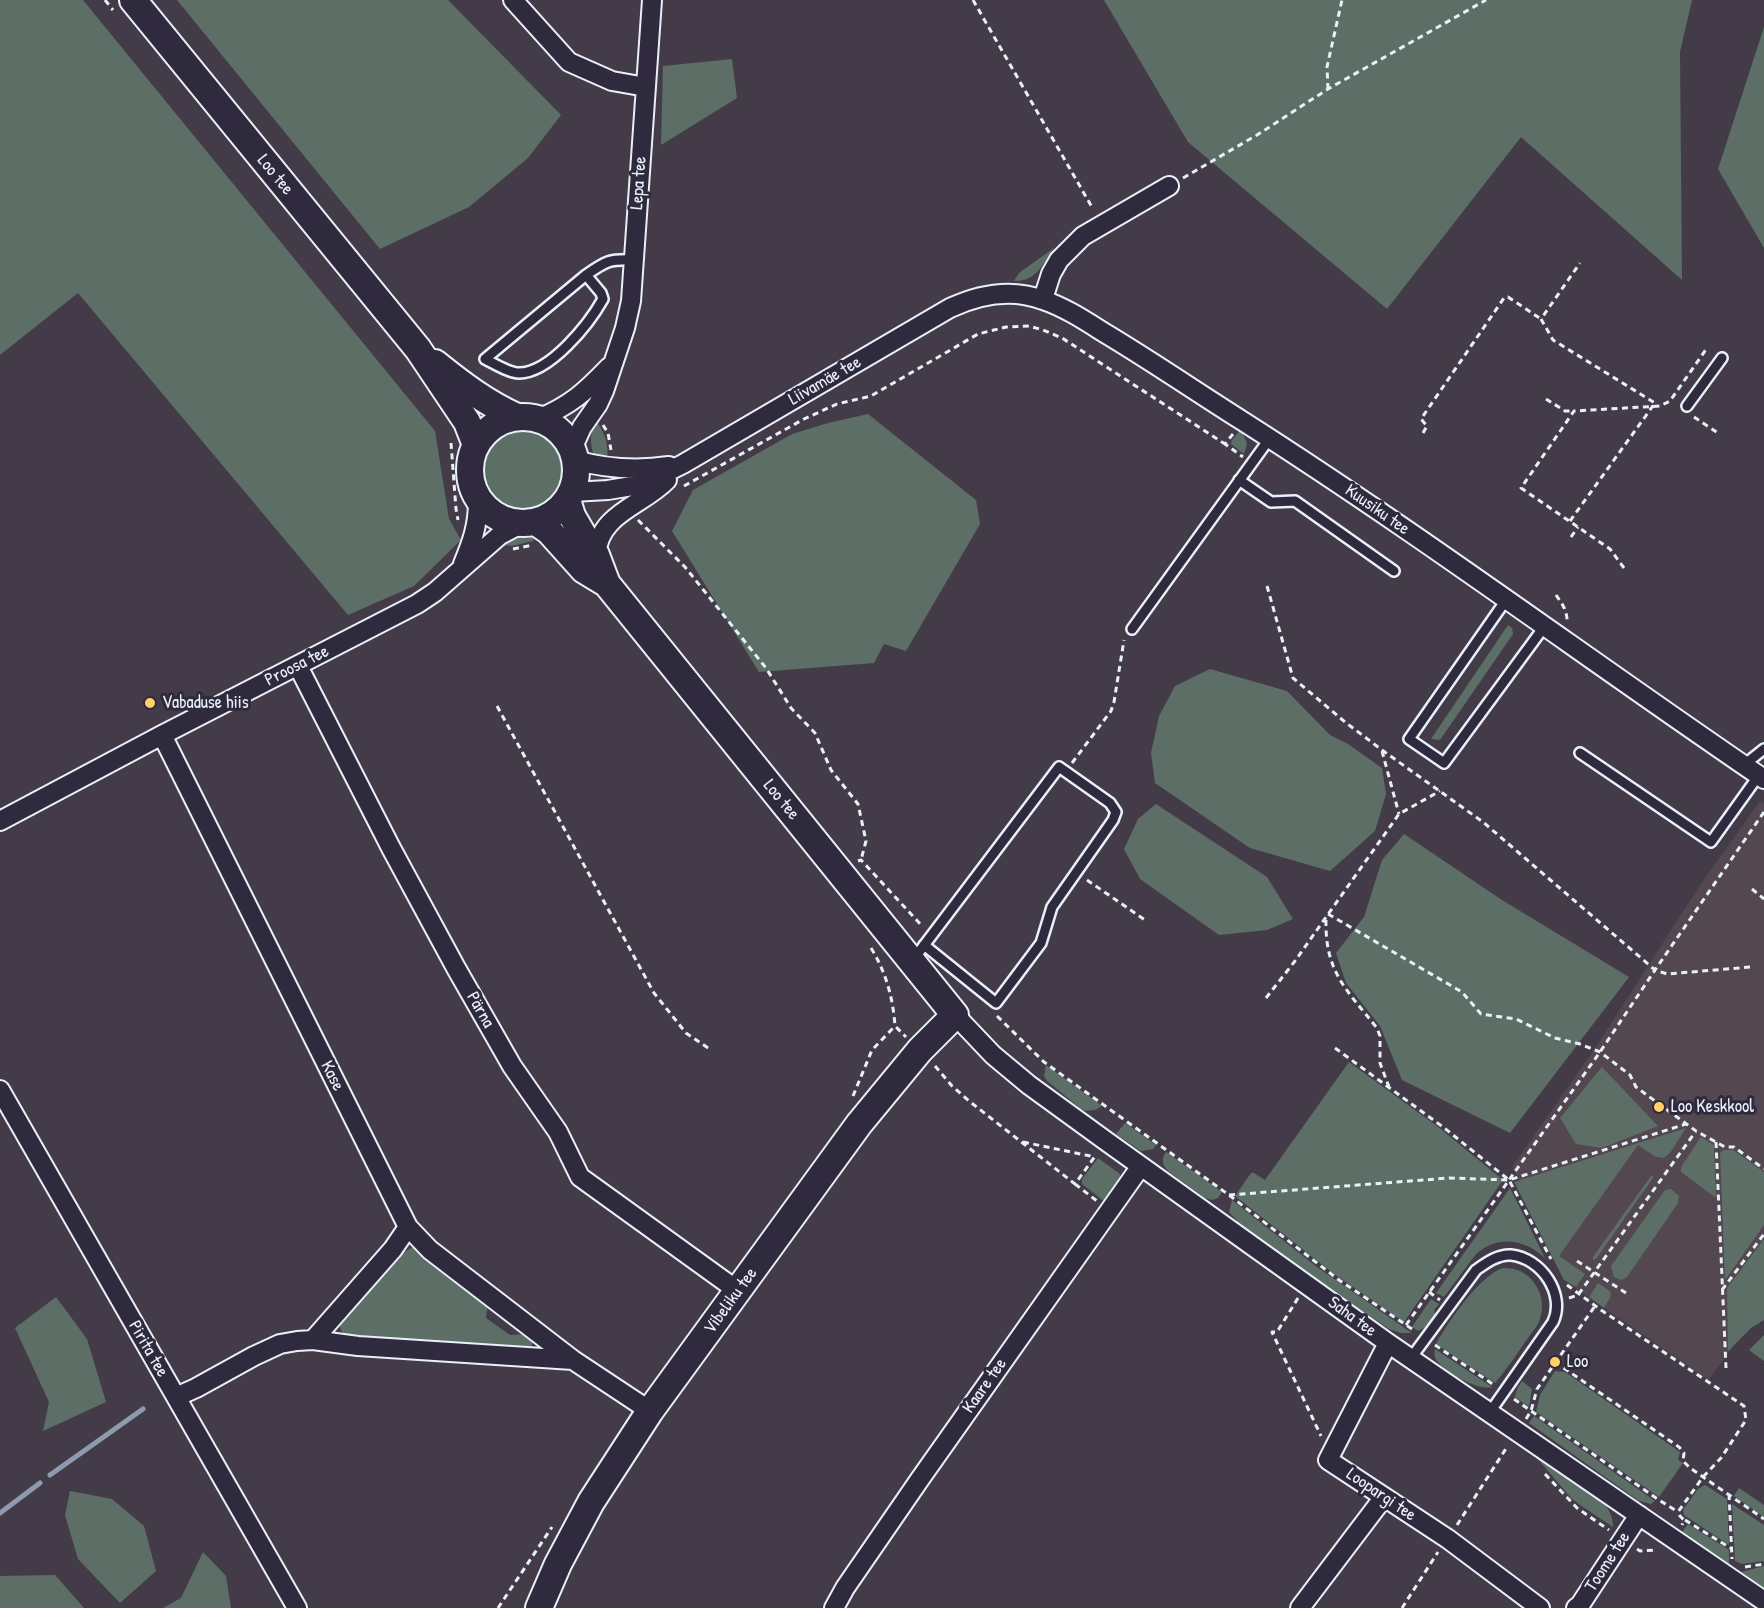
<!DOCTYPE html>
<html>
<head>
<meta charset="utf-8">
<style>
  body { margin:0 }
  canvas { display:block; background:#443b48 }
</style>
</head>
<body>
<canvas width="1764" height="1608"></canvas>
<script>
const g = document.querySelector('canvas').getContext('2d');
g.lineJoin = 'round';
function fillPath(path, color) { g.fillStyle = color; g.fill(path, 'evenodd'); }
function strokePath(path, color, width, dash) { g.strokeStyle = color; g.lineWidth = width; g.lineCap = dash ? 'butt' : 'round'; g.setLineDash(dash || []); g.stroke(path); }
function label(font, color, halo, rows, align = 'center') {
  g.font = font + ' "Patrick Hand",sans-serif'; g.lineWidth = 6; g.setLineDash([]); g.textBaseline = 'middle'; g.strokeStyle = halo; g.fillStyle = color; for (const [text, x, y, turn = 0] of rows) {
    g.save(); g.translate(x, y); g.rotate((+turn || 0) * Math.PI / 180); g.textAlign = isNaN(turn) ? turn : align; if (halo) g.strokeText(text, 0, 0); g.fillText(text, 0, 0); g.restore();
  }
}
fillPath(new Path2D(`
  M1760 801 1764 803V1307L1708 1380 1568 1283 1512 1167 1596 1047 1702 882Z`), '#534750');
fillPath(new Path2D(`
  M0 0H83L435 431 449 519 461 540 414 586 348 615 78 293 0 355Z
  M177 0H448L561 115 528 158 469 207 380 249Z
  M1104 0H1692L1680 52 1682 280 1521 137 1387 309 1188 142Z
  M1764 27V248L1718 169Z
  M732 59 737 98 661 145 663 66Z
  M1054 248C1043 264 1036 282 1014 281L1019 273Z
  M868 414 976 500 980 524 906 651 884 644 874 663 759 672 672 531 693 490 792 434 828 423Z
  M596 421C605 432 609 445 607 460L594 456C590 443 589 433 596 421Z
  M1241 429 1247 444 1244 454 1231 444 1232 440Z
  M484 470a39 39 0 1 1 78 0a39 39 0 1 1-78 0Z
  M531 534 536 535 533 541 512 546 499 545 516 535Z
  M1508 625 1512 628 1513 634 1440 740 1431 739Z
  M1210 669 1287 691 1330 735 1348 744 1382 768 1386 794 1375 831 1330 871 1250 848 1155 783 1151 753 1159 716 1175 686Z
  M1156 804 1267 877 1293 919 1267 930 1219 935 1140 879 1124 849 1138 819Z
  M1404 834 1502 900 1629 977 1510 1133 1402 1080 1380 1026 1346 983 1336 953 1364 917 1382 860Z
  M1349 1062 1437 1126 1503 1180 1404 1322 1334 1274 1235 1196 1251 1173H1254L1265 1180Z
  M1046 1065 1102 1106 1095 1110 1085 1111 1080 1108 1047 1081 1044 1076Z
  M1602 1067 1658 1126 1602 1148 1576 1144 1560 1118Z
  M1125 1123 1156 1145 1153 1149 1141 1151 1116 1134Z
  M1686 1128 1670 1153 1664 1158 1656 1157 1638 1145 1559 1256 1585 1274 1576 1287 1564 1280 1514 1182Z
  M1701 1137 1714 1145 1716 1198 1681 1172V1167Z
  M1723 1150H1733L1764 1172V1225L1725 1280 1720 1153Z
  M1166 1152 1222 1192 1218 1198 1212 1200 1205 1198 1168 1171C1162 1164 1161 1159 1166 1152Z
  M1098 1158 1120 1174V1181L1105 1202 1082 1184V1179Z
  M1653 1175V1178L1596 1259 1593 1260V1257L1651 1176Z
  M1510 1188 1545 1258C1524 1239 1498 1235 1476 1254L1444 1297 1436 1293Z
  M1671 1189 1679 1196 1678 1203 1627 1277 1621 1280 1614 1277 1611 1266 1665 1190Z
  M1232 1200 1317 1267 1412 1333H1401L1389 1329 1317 1280 1240 1224 1229 1212Z
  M1764 1239V1320L1751 1328 1728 1351 1727 1288Z
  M413 1247 422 1248 488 1304 486 1318 510 1335 527 1334 533 1342 529 1352 356 1340 343 1335 339 1325 343 1316 404 1252Z
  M1503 1268C1517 1268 1527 1272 1535 1284 1542 1294 1544 1307 1540 1319 1538 1326 1532 1332 1528 1338 1517 1354 1507 1369 1495 1383L1436 1344C1448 1322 1480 1275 1503 1268Z
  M1598 1283C1614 1293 1614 1292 1604 1308L1589 1297Z
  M56 1297 87 1339 106 1402 43 1431 49 1402 15 1328Z
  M1431 1299 1439 1304 1434 1310 1436 1316 1426 1327 1418 1331 1412 1327Z
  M1764 1335V1361L1749 1350Z
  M1435 1349 1492 1387C1480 1392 1446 1372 1438 1362 1434 1358 1434 1354 1435 1349Z
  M1555 1371 1565 1372 1680 1452 1678 1460 1683 1463 1659 1497 1536 1412 1540 1395Z
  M1522 1381 1532 1389 1529 1407 1515 1397 1517 1389Z
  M1534 1416 1655 1501 1651 1504 1639 1501 1529 1423Z
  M1537 1458 1601 1501C1609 1508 1613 1517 1613 1527L1580 1505 1571 1498Z
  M1705 1485 1727 1499 1729 1545 1684 1515 1683 1510 1698 1489Z
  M1739 1488 1764 1505V1517L1734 1496Z
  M70 1491 112 1499 144 1526 156 1571 120 1603 78 1559 65 1515Z
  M1732 1504 1764 1525V1561L1742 1564 1735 1561Z
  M1688 1524 1729 1550V1564L1682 1532Z
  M203 1552 226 1576 231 1608H163L181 1598Z
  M1764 1566V1588L1741 1572Z
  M55 1575 84 1608H0V1576Z`), '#5c6e66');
strokePath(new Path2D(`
  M50 1475 143 1409
  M0 1513 40 1483`), '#8d9bae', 5);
const lane = new Path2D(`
  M586 275 601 293 603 299C589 324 550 373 519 373 509 373 495 364 485 359L586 275C606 261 609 259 634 260
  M1687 406 1722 358
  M1239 480 1271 502 1295 501 1394 571
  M1506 600 1409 739 1444 763 1544 627
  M1132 629 1270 438
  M1580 753 1711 842 1759 775
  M1744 765 1764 749
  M913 960 1059 767 1110 803 1116 812 1113 820 1052 907 1041 943 996 1003 924 945
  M1411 1358 1476 1270C1486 1263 1498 1254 1511 1255 1541 1258 1566 1294 1553 1322L1490 1412`);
const street = new Path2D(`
  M513 0 569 62 612 81 646 87
  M1043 299 1051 274 1059 260 1083 236 1169 186
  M538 419C571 405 585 392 609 367
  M572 449 582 427 598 404 604 391 625 328 631 301 652 0
  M575 460C607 469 636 471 669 466
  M572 492 608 490 638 485 653 479 683 464 950 308C980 294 1011 288 1043 300 1064 307 1084 320 1103 332 1150 360 1195 391 1241 420 1420 534 1589 660 1764 779
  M596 555C599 513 642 506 667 480
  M463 564C472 542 478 526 478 501
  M298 666 391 848 456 968 512 1066 558 1132 580 1177 738 1291
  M162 735 408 1227 430 1250 573 1360 650 1411
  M0 821 162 735 417 604 435 592 500 535 521 524
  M955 1015 993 1055 1029 1085 1106 1141 1388 1343 1764 1601
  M0 1090 297 1608
  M313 1340 393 1249 408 1227
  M1388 1343 1328 1460 1448 1539 1540 1608
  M176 1397 196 1388 254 1356 280 1344 297 1341 313 1340 358 1346 573 1360
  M834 1608 845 1588 920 1479 1141 1166
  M1300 1608 1384 1497
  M1576 1608 1580 1605 1639 1515`);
const secondary = new Path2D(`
  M133 0 418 349 467 422 476 445
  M435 363C461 384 486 403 517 417
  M470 470a53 53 0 1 1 106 0a53 53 0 1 1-106 0Z
  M567 500 572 516 586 540 596 555 607 584
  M536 522 549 531 584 570 607 584 955 1015 920 1050 859 1124 650 1411 591 1502 558 1564 539 1608`);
strokePath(lane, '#e8f1f8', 14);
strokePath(street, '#e8f1f8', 22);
strokePath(secondary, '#e8f1f8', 30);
strokePath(new Path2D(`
  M105 0 113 10
  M973 0 1093 209
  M1328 89 1327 67 1342 0
  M1183 178 1257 135 1328 89 1486 0
  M1546 399 1565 411H1574
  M1694 417 1718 433
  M603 425 608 433 611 450
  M1423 433 1427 426 1421 419 1504 298 1508 297 1541 319
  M1233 434 1225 444 1243 457
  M451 443 456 509 458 520
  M684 486 804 419 837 404 871 396 978 334 1006 327 1029 326 1043 330 1062 338 1225 444
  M638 520 685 567 766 668 791 708 815 733 831 770 858 804 866 841 861 860
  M1570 521 1655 403 1553 340 1541 319 1580 263
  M1571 537 1578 527
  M513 549 533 545
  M1624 568 1610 549 1521 488 1574 411 1660 406 1670 401 1707 348
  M1267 586 1293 678 1345 722 1382 750 1483 822 1655 970 1667 974 1751 967
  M1556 595C1561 602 1567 610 1567 620
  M497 706 654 993 686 1033 711 1050
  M1382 751 1399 814
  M1072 763 1111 711 1114 702 1124 640
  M858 861 861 860 923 927
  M1087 880 1145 920
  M1752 889 1764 899
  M1328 914 1462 992 1481 1014 1516 1019 1555 1038 1580 1044 1600 1052 1630 1075 1636 1087 1696 1131 1725 1147H1734L1764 1169
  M1326 920C1325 972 1346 989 1377 1028L1380 1036V1063L1389 1087
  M871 948C886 972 893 998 895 1026L906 1037
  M1266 998 1295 961 1399 814 1440 791
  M997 1016 1044 1062 1229 1195 1339 1280 1415 1331
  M1335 1048 1443 1127 1509 1180 1551 1259
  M935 1066 952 1086 969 1101 1075 1184 1096 1155
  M853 1096 872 1050 895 1026
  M1023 1142 1095 1157
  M1716 1142 1726 1368
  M1075 1184 1097 1201
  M1229 1195 1449 1178 1509 1180 1686 1124
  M1577 1261 1626 1293
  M1567 1285 1601 1310 1744 1406 1746 1420 1721 1458 1703 1477 1678 1512 1680 1516 1684 1520 1682 1525
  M1722 1290 1764 1234
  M1429 1292 1440 1300
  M1298 1298 1277 1332H1272L1321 1436
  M1569 1298 1578 1295 1696 1131
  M1406 1325 1600 1052 1655 970 1764 812
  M1435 1345 1494 1385
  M1555 1362 1679 1447 1684 1453 1683 1461 1690 1468 1764 1519
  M1514 1399 1656 1498 1678 1512
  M1526 1419 1531 1411 1537 1389 1595 1306
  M1545 1474 1577 1508 1609 1530
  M1729 1494 1732 1559
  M1685 1520 1732 1549
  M1457 1525 1507 1447
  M1637 1549 1640 1551 1657 1550
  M1745 1567 1764 1564
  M498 1608 552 1527
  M1402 1608 1438 1552`), '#e8f1f8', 3, [6, 4.5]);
strokePath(lane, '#2f2a3d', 9);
strokePath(street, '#2f2a3d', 18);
strokePath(secondary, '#2f2a3d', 26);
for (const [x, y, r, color] of [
  [150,703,6,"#ffd166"],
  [1659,1107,6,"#ffd166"],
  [1555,1362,6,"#ffd166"]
]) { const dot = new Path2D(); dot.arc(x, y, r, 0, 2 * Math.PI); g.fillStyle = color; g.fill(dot); strokePath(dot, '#2f2a3d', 2); }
label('18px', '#e8f1f8', '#2f2a3d', [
  ["Loo tee",275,175,51],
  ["Lepa tee",639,183,-86],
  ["Liivamäe tee",825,381,-30],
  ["Kuusiku tee",1377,510,35],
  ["Proosa tee",297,666,-27],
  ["Loo tee",781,800,51],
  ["Pärna",480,1010,60],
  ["Kase",332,1076,63],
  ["Vibeliku tee",731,1301,-54],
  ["Saha tee",1352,1317,36],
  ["Pirita tee",148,1349,60],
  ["Kaare tee",985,1386,-55],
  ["Loopargi tee",1381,1495,34],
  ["Toome tee",1608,1562,-57]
]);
label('18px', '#e8f1f8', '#2f2a3d', [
  ["Vabaduse hiis",162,703],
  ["Loo Keskkool",1671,1107],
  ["Loo",1567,1362]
], 'left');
</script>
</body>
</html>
